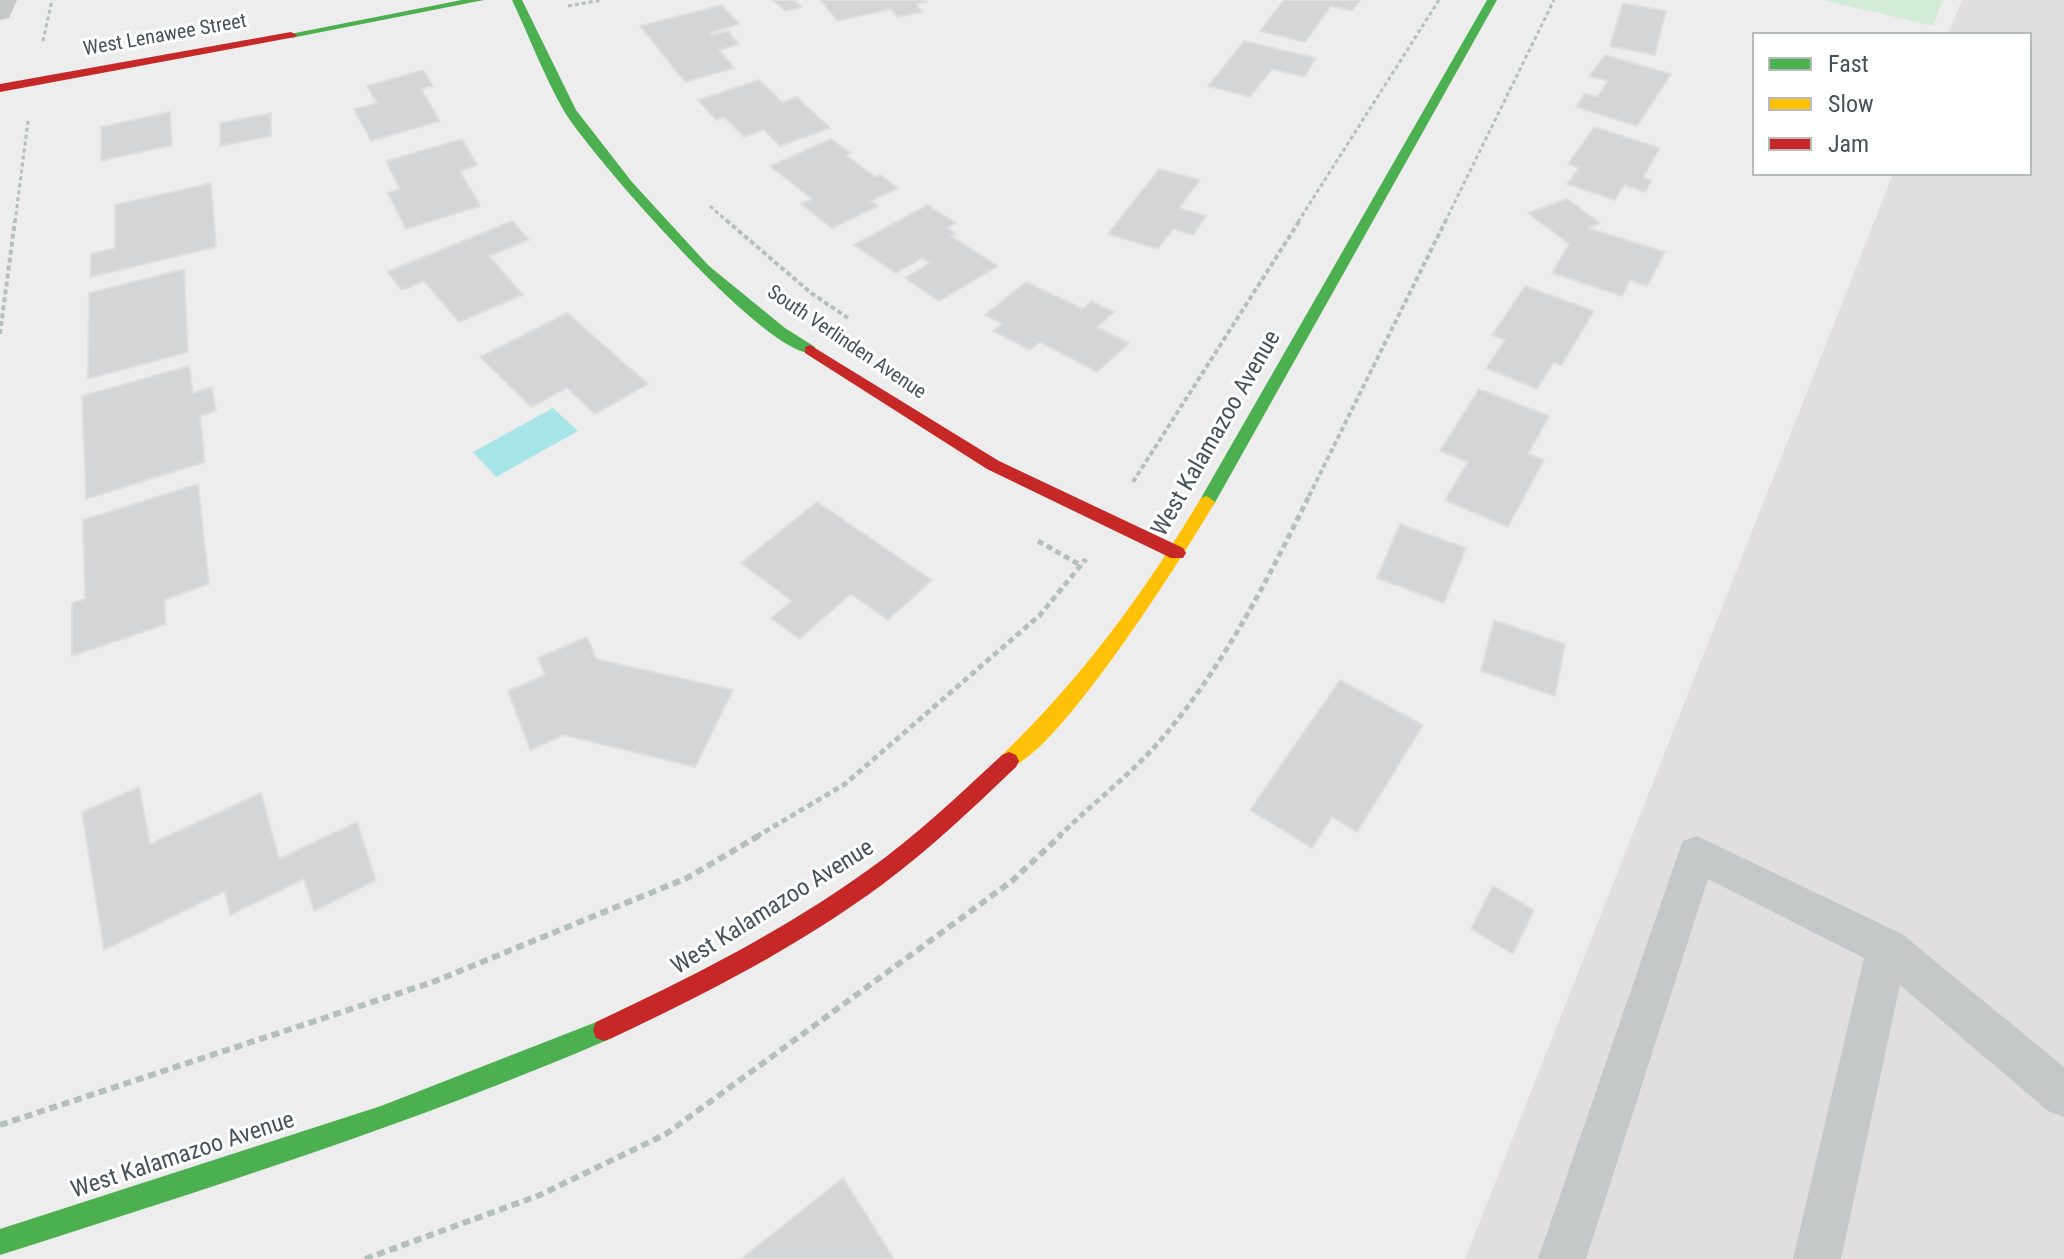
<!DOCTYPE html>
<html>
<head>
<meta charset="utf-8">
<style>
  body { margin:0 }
  #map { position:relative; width:2064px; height:1259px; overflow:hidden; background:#eeeded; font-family:"Roboto Condensed",sans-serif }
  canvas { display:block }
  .legend { position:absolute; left:1752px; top:32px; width:280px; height:144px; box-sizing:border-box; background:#fff; border:2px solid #b5babd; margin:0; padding:10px 14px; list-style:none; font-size:24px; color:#455259 }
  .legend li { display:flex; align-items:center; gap:16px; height:40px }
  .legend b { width:40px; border:2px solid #b5babd }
</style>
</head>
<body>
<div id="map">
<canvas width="2064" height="1259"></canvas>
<ul class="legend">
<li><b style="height:10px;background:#4caf50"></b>Fast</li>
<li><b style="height:10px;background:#ffc107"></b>Slow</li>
<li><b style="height:10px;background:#c62828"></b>Jam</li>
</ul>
</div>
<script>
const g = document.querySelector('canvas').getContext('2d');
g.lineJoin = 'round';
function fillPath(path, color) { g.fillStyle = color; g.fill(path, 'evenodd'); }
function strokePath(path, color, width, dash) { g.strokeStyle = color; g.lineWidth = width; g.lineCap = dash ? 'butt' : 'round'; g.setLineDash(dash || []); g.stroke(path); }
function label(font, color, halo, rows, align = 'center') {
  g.font = font + ' "Roboto Condensed",sans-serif'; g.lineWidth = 6; g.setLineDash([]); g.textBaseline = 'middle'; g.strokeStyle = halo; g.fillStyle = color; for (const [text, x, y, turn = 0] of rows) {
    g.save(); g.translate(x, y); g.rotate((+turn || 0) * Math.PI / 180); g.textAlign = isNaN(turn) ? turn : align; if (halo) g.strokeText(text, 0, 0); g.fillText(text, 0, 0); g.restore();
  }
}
fillPath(new Path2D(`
  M1962 0H2064V1259H1465L1893 174H2030V34H1948Z`), '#e0dedf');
fillPath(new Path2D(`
  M1823 0H1943L1933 26Z`), '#d2ecd8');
fillPath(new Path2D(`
  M553 408 578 431 496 477 473 452Z`), '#a8e5e9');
const building = new Path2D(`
  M773 0H794L802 7 785 11Z
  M821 0H925L927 2 916 4 922 12 897 17 891 9 837 21Z
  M1284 0H1360L1352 11 1331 6 1305 42 1260 31Z
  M1623 3 1666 11 1655 55 1610 46Z
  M722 5 739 24 710 33 712 35 728 31 739 44 719 50 734 68 685 82 640 26Z
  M1244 41 1316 58 1304 77 1272 69 1250 97 1208 86Z
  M1605 55 1671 74 1637 126 1576 107 1585 93 1597 97 1608 81 1589 76Z
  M423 70 433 86 421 89 440 121 371 141 354 109 377 103 367 86Z
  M759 80 782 102 797 97 830 128 780 146 764 130 744 137 724 117 716 120 698 100Z
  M170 112 172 145 101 161V127Z
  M271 113V136L220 146V123Z
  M1594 127 1660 148 1643 177 1652 180 1645 192 1624 185 1615 200 1567 184 1579 168 1568 164Z
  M462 139 477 165 460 171 480 206 406 229 388 193 400 189 386 161Z
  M831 139 851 153 846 155 875 177 880 175 898 188 871 201 878 206 832 228 801 204 812 199 770 166Z
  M1159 169 1200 180 1179 208 1206 216 1193 235 1173 229 1158 249 1108 234Z
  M211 183 216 247 90 277 91 254 115 248V205Z
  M1567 199 1600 223 1588 228 1665 252 1647 286 1630 280 1622 296 1552 273 1569 244 1528 213Z
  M927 205 956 223 947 228 956 234 951 236 998 266 939 301 905 278 930 263 922 258 896 273 854 245Z
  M512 221 529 240 489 256 523 295 459 322 424 281 402 290 387 272Z
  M184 269 188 352 88 379 89 293Z
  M1026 282 1083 309 1091 301 1114 312 1097 327 1129 343 1097 372 1040 342 1030 350 993 331 1002 324 985 315Z
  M1525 286 1594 311 1561 366 1554 362 1537 389 1486 368 1505 340 1492 335Z
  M567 313 648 384 595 414 567 388 531 407 480 357Z
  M189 366 193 393 212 387 216 411 200 416 205 462 86 499 82 396Z
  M1479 389 1549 416 1528 454 1544 460 1508 527 1445 500 1468 462 1440 451Z
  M198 484 209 584 164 600 166 624 72 656V603L85 599 83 520Z
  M817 502 932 580 888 620 851 594 799 639 771 618 792 601 741 563Z
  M1400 524 1466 548 1444 603 1377 578Z
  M1494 620 1565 644 1555 696 1481 671Z
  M587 637 596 659 733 690 695 767 564 735 530 750 508 691 545 675 538 658Z
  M1340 680 1423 725 1357 832 1332 817 1312 848 1250 810Z
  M139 787 150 844 261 793 279 859 357 822 376 880 314 911 304 879 230 915 225 891 104 950 82 812Z
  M1493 886 1534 910 1513 954 1471 929Z
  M843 1178 894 1259H741Z`);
fillPath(building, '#d4d5d6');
strokePath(building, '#dfdfe0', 2);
strokePath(new Path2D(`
  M568 6 602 0
  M43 41 52 0
  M710 206 728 222
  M15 222 28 121
  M1298 222 1439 0
  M1445 222 1554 0`), '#b4c0bb', 3, [4, 3]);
strokePath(new Path2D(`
  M726 220 811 293 848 318
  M0 334 15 220
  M1133 482 1300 220
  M1309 496 1446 220`), '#b4c0bb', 4, [5, 3]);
strokePath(new Path2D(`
  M1038 541 1082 566
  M756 837 845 784 1040 615 1086 559
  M1058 837C1093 803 1134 772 1165 735 1225 664 1269 577 1310 494`), '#b4c0bb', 5, [6, 4]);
strokePath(new Path2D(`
  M0 1125 433 982 687 878 760 835
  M365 1259 540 1195 666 1134 1012 881 1061 835`), '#b4c0bb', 6, [8, 5]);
fillPath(new Path2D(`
  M1697 836 1902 934 2064 1067V1117L2048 1111 1900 985 1841 1259H1793L1864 958 1708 879 1586 1259H1538L1678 854 1683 841Z`), '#c5c8c9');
fillPath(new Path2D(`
  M0 0H17L9 18 0 20Z`), '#c5c8c9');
fillPath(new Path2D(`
  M462 0H484L291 38 285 35Z
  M512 0H522L576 110 632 182 709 266 785 328 815 347V353C771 363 589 153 564 111 544 76 529 36 512 0Z
  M1487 0H1497L1213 506H1201L1199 502 1201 498Z
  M604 1019 612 1022 615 1030 612 1038C413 1124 207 1189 0 1255V1229L381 1106Z`), '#4caf50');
fillPath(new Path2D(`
  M1207 496 1215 502C1193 541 1042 782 1002 767L999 761 1002 755C1082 678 1145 592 1201 498Z`), '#ffc107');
fillPath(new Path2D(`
  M291 32 297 35 295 37 0 92V84Z
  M810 345 999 461 1183 548 1186 553 1183 558H1171L987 469 805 353V347Z
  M1009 752 1016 755 1019 761 1016 767C973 808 930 849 883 884 799 946 706 994 612 1038L604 1041 596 1038 593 1030 596 1022C690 978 783 931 868 870 916 836 959 795 1002 755Z`), '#c62828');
label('20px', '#455259', '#fff', [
  ["West Lenawee Street",165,36,-10],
  ["South Verlinden Avenue",846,343,34]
]);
label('24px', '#455259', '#fff', [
  ["West Kalamazoo Avenue",1217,434,-60],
  ["West Kalamazoo Avenue",773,908,-32],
  ["West Kalamazoo Avenue",183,1156,-18]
]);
</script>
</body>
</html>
